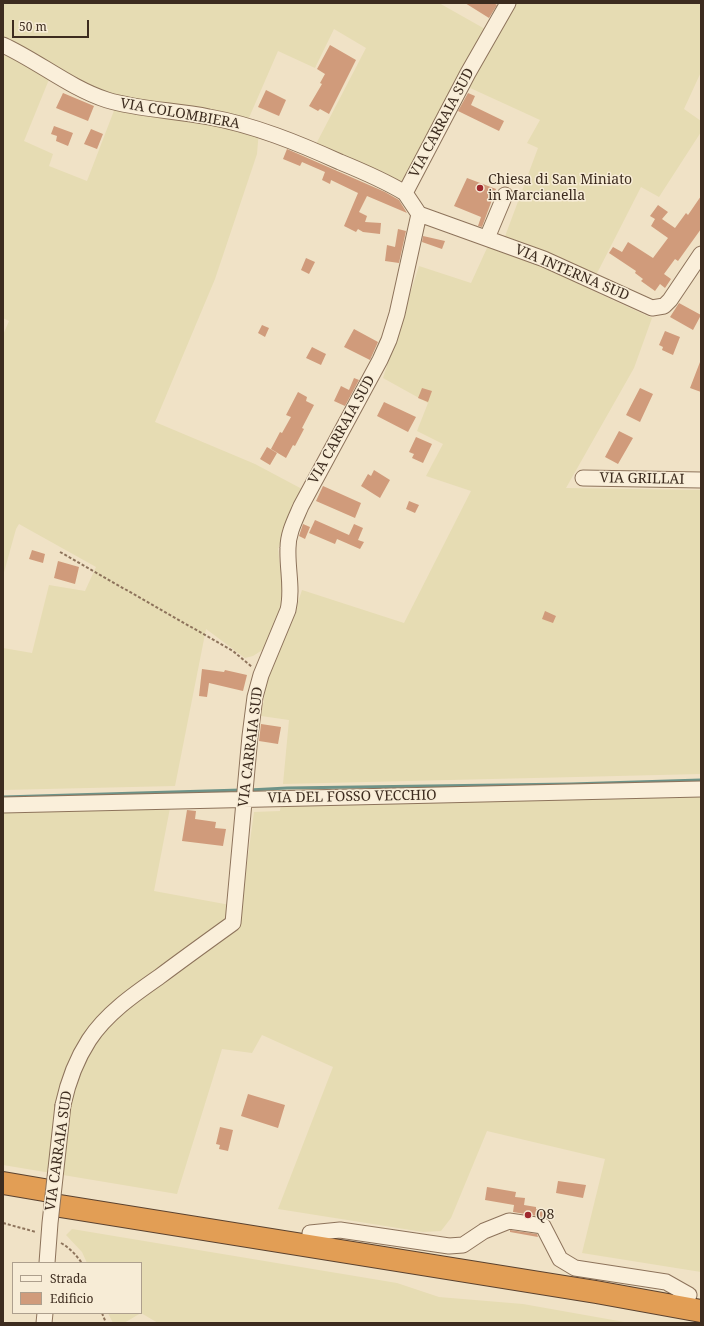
<!DOCTYPE html>
<html>
<head>
<meta charset="utf-8">
<style>
  body { margin:0 }
  #map { position:relative; width:704px; height:1326px; overflow:hidden; background:#f0e2c6; font-family:"Noto Serif",serif }
  canvas { display:block }
  .frame { position:absolute; inset:0; border:4px solid #3d2c1f; pointer-events:none }
  .legend { position:absolute; left:12px; top:1262px; width:130px; height:52px; box-sizing:border-box; background:#f7ecd6; border:1px solid #ad9f8d; margin:0; padding:5px 7px; list-style:none; font-size:12px; color:#3d2c1f }
  .legend li { display:flex; align-items:center; gap:8px; height:20px }
  .legend b { width:20px; border:1px solid #ad9f8d }
  .scale { position:absolute; left:12px; top:20px; width:77px; height:18px; box-sizing:border-box; border:2px solid #3d2c1f; border-top:0; padding-left:5px; font-size:12px; line-height:14px; white-space:nowrap; color:#3d2c1f; -webkit-text-stroke:3px #f7ecd6; paint-order:stroke }
</style>
</head>
<body>
<div id="map">
<canvas width="704" height="1326"></canvas>
<div class="frame"></div>
<ul class="legend">
<li><b style="height:5px;background:#faefda"></b>Strada</li>
<li><b style="height:11px;background:#d09b7b"></b>Edificio</li>
</ul>
<div class="scale">50 m</div>
</div>
<script>
const g = document.querySelector('canvas').getContext('2d');
g.lineJoin = 'round';
function fillPath(path, color) { g.fillStyle = color; g.fill(path, 'evenodd'); }
function strokePath(path, color, width, dash) { g.strokeStyle = color; g.lineWidth = width; g.lineCap = dash ? 'butt' : 'round'; g.setLineDash(dash || []); g.stroke(path); }
function label(font, color, halo, rows, align = 'center') {
  g.font = font + ' "Noto Serif",serif'; g.lineWidth = 3; g.setLineDash([]); g.textBaseline = 'middle'; g.strokeStyle = halo; g.fillStyle = color; for (const [text, x, y, turn = 0] of rows) {
    g.save(); g.translate(x, y); g.rotate((+turn || 0) * Math.PI / 180); g.textAlign = isNaN(turn) ? turn : align; if (halo) g.strokeText(text, 0, 0); g.fillText(text, 0, 0); g.restore();
  }
}
fillPath(new Path2D(`
  M3 3H439L485 29 404 187 315 146 366 48 334 29 315 68 278 51 248 120 259 130 257 154 215 279 155 422 255 464 302 489 278 549 285 606 264 649 253 656 245 658 206 629 175 786 3 790V648L32 653 49 585 85 591 96 567 19 524 16 529 3 576V335L9 321 3 318ZM50 77 115 108 87 181 49 166 53 154 24 141Z
  M515 3H701V72L684 109 701 121V132L659 197 641 187 589 289 652 318 634 368 566 488 701 490V774L283 784 289 720 261 716 268 676 292 620 302 590 404 623 471 491 426 476 443 444 417 431 428 403 383 378 419 266 471 283 487 248 504 239 538 148 527 143 540 120 468 87Z
  M701 794V1272L582 1253 605 1159 487 1131 451 1218 441 1231 423 1232 278 1209 333 1067 262 1035 252 1053 222 1049 177 1194 3 1165V813L170 808 154 891 241 907 254 812 280 811 281 804Z
  M72 1229 397 1283 439 1297 523 1304 630 1323H158L141 1313 124 1323H113L108 1313H141V1263H87L82 1252 66 1235Z`), '#e6dcb3');
strokePath(new Path2D(`
  M249 790 287 788 571 784 701 780
  M3 797 241 790`), '#6e9388', 3);
fillPath(new Path2D(`
  M465 3H494L497 5 489 18Z
  M330 45 356 60 329 114 320 109 318 111 309 106 322 84 320 83 325 74 317 69Z
  M266 90 286 100 279 116 258 107Z
  M63 93 94 106 88 121 56 108Z
  M468 93 475 96 471 105 504 121 499 131 458 111Z
  M54 126 73 133 68 146 56 141 57 136 51 134Z
  M91 129 103 134 97 149 84 144Z
  M287 149 385 192 399 200 407 213 367 196 359 212 367 216 365 222 381 223 380 234 363 232 358 229 356 232 344 226 358 193 331 180 330 184 322 180 325 172 302 162 300 166 283 159Z
  M467 178 496 189 482 227 478 226 481 217 454 206Z
  M701 196V229L678 261 675 259 664 274 671 279 665 288 660 284 655 291 641 281 643 279 635 273 636 271 609 253 613 247 622 252 628 242 653 258 668 238 651 226 655 219 650 216 658 205 668 212 662 219 675 228 686 213 688 215Z
  M398 229 406 231 399 263 385 261 387 245 395 247Z
  M423 236 445 241 442 249 422 242Z
  M306 258 315 262 309 274 301 270Z
  M679 303 701 315 693 330 670 317Z
  M262 325 269 328 265 337 258 333Z
  M354 329 378 342 370 360 344 347Z
  M665 331 680 337 673 355 662 350 663 347 659 345Z
  M312 347 326 354 321 365 306 358Z
  M700 362H701V392L690 388Z
  M354 378 359 380 345 406 334 401 341 386 349 390Z
  M422 388 432 391 428 402 418 398Z
  M640 388 653 394 640 422 626 415Z
  M298 392 307 397 306 401 314 405 302 428 304 429 295 446 293 445 286 458 271 449 280 432 282 433 291 417 286 415Z
  M384 402 416 417 408 432 377 416Z
  M619 431 633 438 618 464 605 457Z
  M416 437 432 444 423 463 412 458 414 454 409 452Z
  M267 447 277 453 270 465 260 459Z
  M374 470 390 480 380 498 361 486 368 474 371 476Z
  M323 486 361 503 355 518 316 501Z
  M409 501 419 505 415 513 406 509Z
  M315 520 349 535 354 524 363 528 358 540 364 542 360 549 337 539 335 544 309 533Z
  M303 524 310 527 305 539 299 536Z
  M32 550 45 554 43 563 29 559Z
  M58 561 79 567 75 584 54 578Z
  M545 611 556 616 553 623 542 619Z
  M202 669 224 672 225 670 247 675 243 691 209 683 207 697 199 696Z
  M261 724 281 727 278 744 259 741Z
  M187 810 196 811 195 819 216 822 215 828 226 829 223 846 182 841Z
  M248 1094 285 1105 278 1128 241 1116Z
  M220 1127 233 1130 228 1151 219 1149 220 1145 216 1144Z
  M558 1181 586 1185 583 1198 556 1193Z
  M487 1187 516 1192 515 1197 525 1198 524 1205 536 1207V1209L544 1210 543 1217 513 1212 514 1205 485 1200Z
  M510 1230 537 1234 538 1237 510 1232Z`), '#d09b7b');
const minor = new Path2D(`
  M3 45C38 61 70 88 107 100 140 110 175 110 209 117 254 125 298 143 340 162 362 171 385 181 405 193
  M419 214 544 259 652 308 664 306 670 300 701 254
  M487 238 505 195
  M583 478 701 480
  M3 805 701 789
  M63 1105C68 1082 76 1060 89 1040 106 1014 133 995 159 977 183 959 208 941 233 923L250 736 255 697 261 675 288 610C293 589 287 569 288 548 288 533 295 520 301 506L380 360 389 340 397 314 419 214 405 193 468 73 508 3
  M310 1233 340 1230 449 1246 463 1245 484 1231 509 1221 543 1226 560 1259 575 1268 666 1282 689 1295
  M44 1323 45 1313`);
const highway = new Path2D(`
  M3 1183 44 1190
  M60 1206 596 1292 701 1311`);
strokePath(minor, '#8d735b', 17);
strokePath(highway, '#5b422f', 24);
strokePath(new Path2D(`
  M60 552 233 651 252 667
  M3 1223 36 1232
  M61 1243C70 1248 76 1255 82 1263
  M102 1313 106 1323`), '#8d735b', 2, [3, 2]);
strokePath(minor, '#faefda', 15);
strokePath(highway, '#e29e55', 22);
const minorBridge = new Path2D(`
  M47 1263 50 1223 63 1105`);
strokePath(minorBridge, '#8d735b', 17, []);
strokePath(minorBridge, '#faefda', 15);
for (const [x, y, r, color] of [
  [480,188,4,"#9f282e"],
  [528,1215,4,"#9f282e"]
]) { const dot = new Path2D(); dot.arc(x, y, r, 0, 2 * Math.PI); g.fillStyle = color; g.fill(dot); strokePath(dot, '#f7ecd6', 1.5); }
label('14px', '#3d2c1f', '#f7ecd6', [
  ["VIA COLOMBIERA",180,114,10],
  ["VIA CARRAIA SUD",442,123,-62],
  ["VIA INTERNA SUD",572,273,23],
  ["VIA CARRAIA SUD",342,430,-61],
  ["VIA GRILLAI",642,479,1],
  ["VIA CARRAIA SUD",251,747,-83],
  ["VIA DEL FOSSO VECCHIO",352,797,-1],
  ["VIA CARRAIA SUD",59,1151,-82]
]);
label('14px', '#3d2c1f', '#f7ecd6', [
  ["Chiesa di San Miniato",488,180],
  ["in Marcianella",488,196],
  ["Q8",536,1215]
], 'left');
</script>
</body>
</html>
